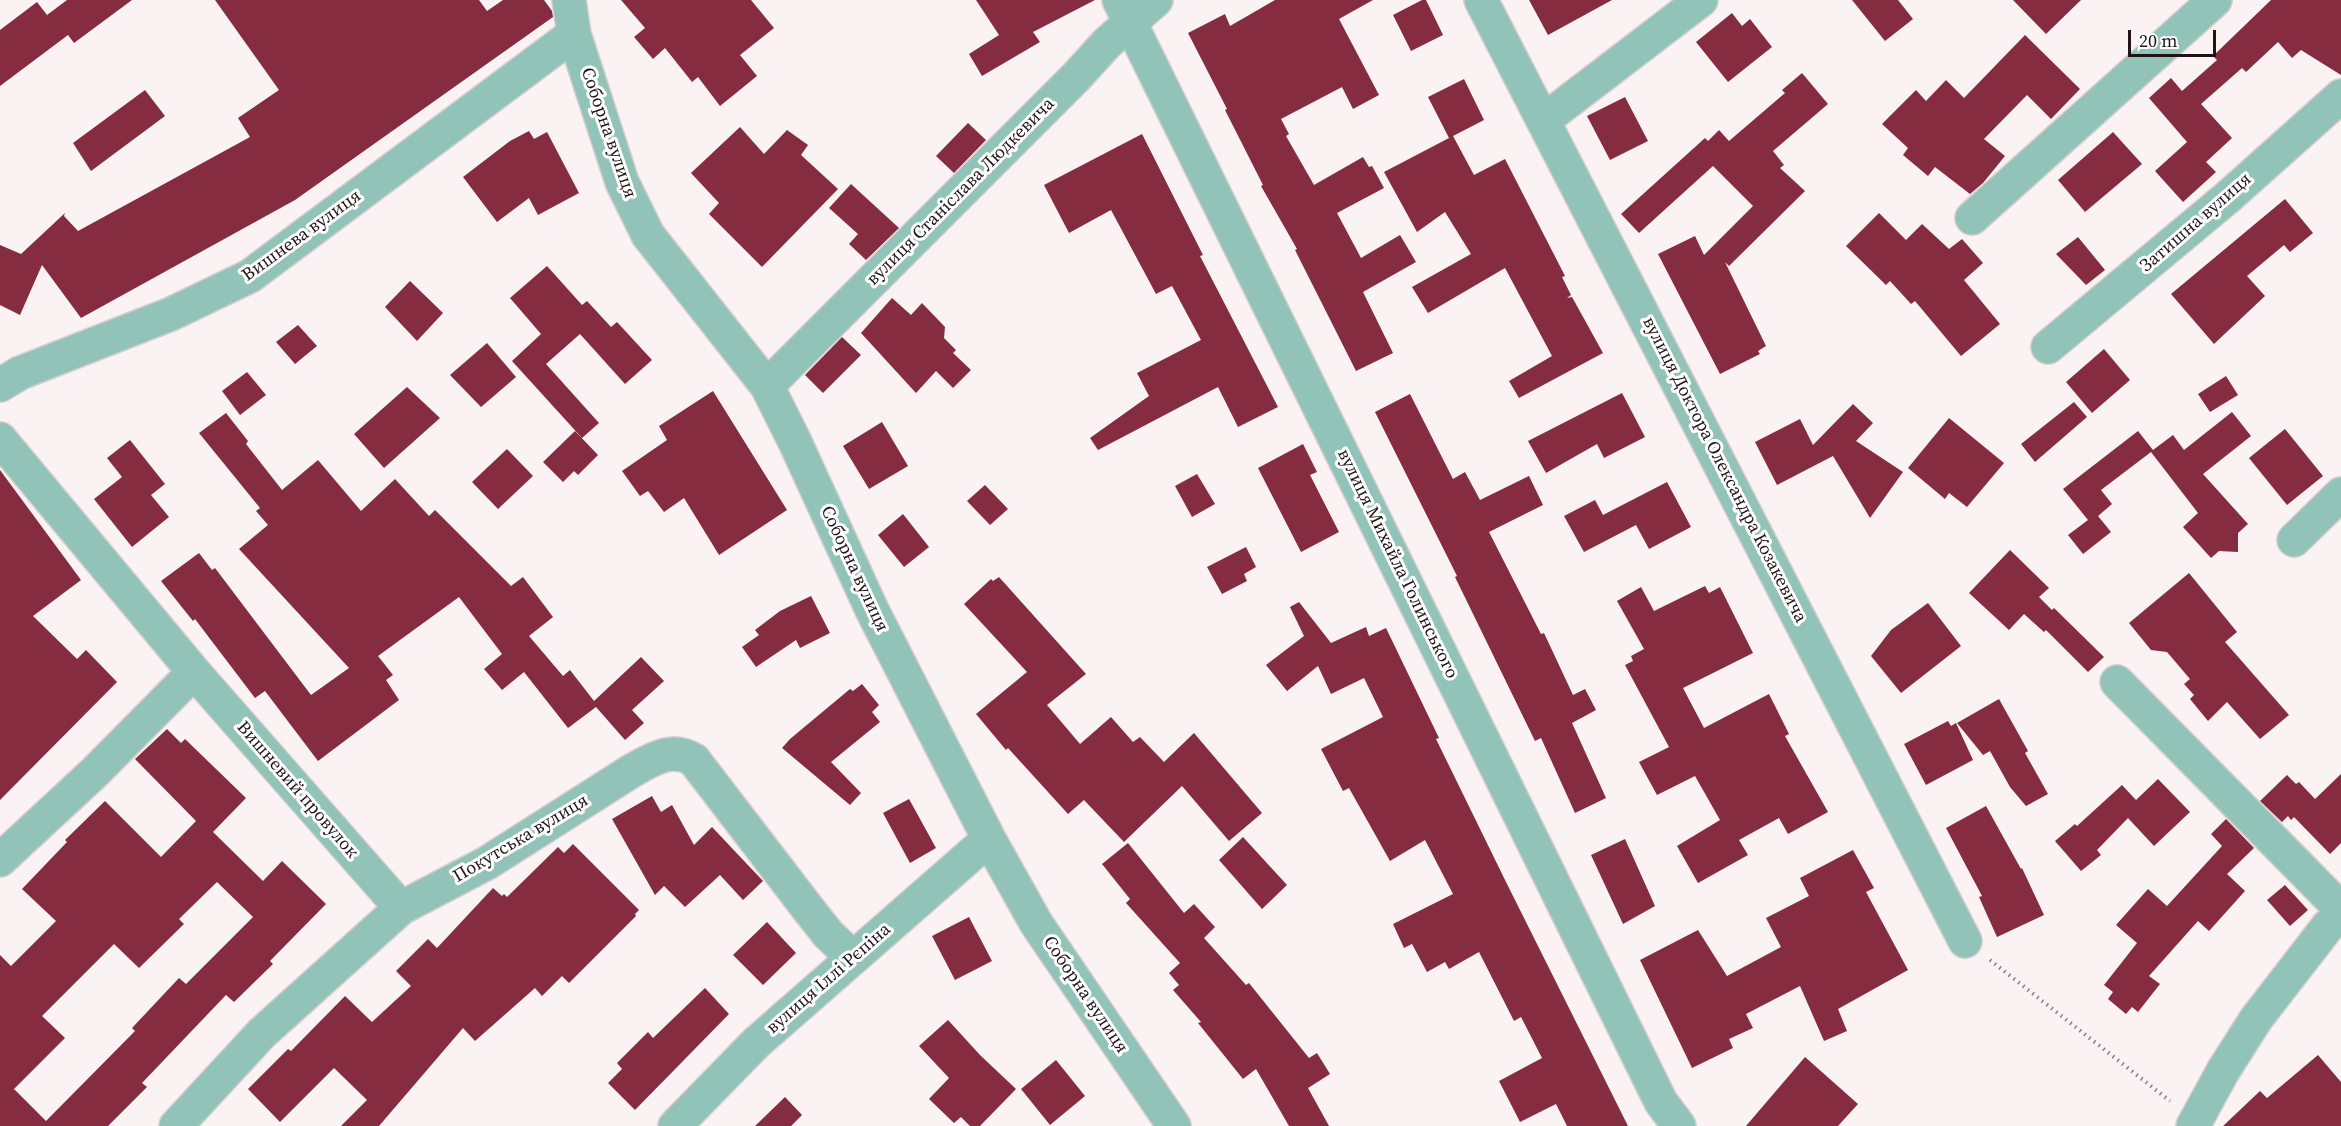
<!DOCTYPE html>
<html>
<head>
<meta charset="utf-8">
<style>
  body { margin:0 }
  #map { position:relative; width:2341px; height:1126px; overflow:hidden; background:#faf2f3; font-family:"Source Serif 4",serif }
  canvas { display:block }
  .scale { position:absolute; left:2128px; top:30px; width:88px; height:27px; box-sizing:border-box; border:3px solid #201415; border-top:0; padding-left:8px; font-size:18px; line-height:21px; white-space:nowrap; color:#201415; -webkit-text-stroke:4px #fff; paint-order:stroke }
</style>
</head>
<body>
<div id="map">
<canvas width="2341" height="1126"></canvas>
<div class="scale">20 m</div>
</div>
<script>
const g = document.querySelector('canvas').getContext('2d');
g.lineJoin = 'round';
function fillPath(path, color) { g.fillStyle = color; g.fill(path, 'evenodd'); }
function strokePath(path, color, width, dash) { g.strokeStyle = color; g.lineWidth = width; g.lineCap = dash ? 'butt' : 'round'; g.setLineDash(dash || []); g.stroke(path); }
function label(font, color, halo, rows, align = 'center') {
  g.font = font + ' "Source Serif 4",serif'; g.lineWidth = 6; g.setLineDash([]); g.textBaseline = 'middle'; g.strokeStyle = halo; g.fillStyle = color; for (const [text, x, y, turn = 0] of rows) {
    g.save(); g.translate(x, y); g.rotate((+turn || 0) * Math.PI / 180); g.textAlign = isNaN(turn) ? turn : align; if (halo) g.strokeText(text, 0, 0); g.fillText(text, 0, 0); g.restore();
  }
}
fillPath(new Path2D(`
  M67 0H132L74 43 68 35 0 86V30L37 2 47 15Z
  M215 0H479L487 11 503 0H544L552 11 553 17 295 200 81 318 42 265 20 315 0 305V245L21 254 65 213 64 216 78 231 250 137 238 118 279 90Z
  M621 0H751L774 28 740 55 757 76 720 106 698 77 692 82 665 48 653 59 634 37 645 28Z
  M976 0H1095L1033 32 1040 42 982 76 969 54 999 35Z
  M1275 0H1373L1339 19 1379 95 1353 109 1342 87 1281 119 1289 134 1286 136 1314 185 1363 157 1369 167 1372 166 1384 188 1337 213 1361 258 1400 235 1416 262 1363 292 1393 353 1356 371 1295 250 1297 249 1261 186 1263 185 1225 110 1227 109 1188 33 1225 14 1230 26Z
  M1422 0H1426L1443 35 1411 51 1393 15Z
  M1529 0H1612L1548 35Z
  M1852 0H1898L1913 19 1885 41Z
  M2013 0H2081L2046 34Z
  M2271 0H2341V75L2301 50 2292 58 2278 42 2246 72 2242 68 2201 104 2232 138 2206 162 2216 172 2183 202 2155 171 2187 142 2149 98 2171 78 2182 91 2217 60 2213 56Z
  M1732 13 1742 26 1750 19 1772 47 1728 82 1696 42Z
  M2025 35 2080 89 2051 119 2027 95 1984 139 2005 156 1983 183 1970 194 1935 167 1928 176 1903 155 1908 148 1882 124 1916 90 1926 101 1946 80 1964 98Z
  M1802 73 1828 104 1773 151 1784 165 1780 168 1805 191 1729 266 1725 262 1766 346 1758 351 1760 354 1720 374 1658 254 1695 236 1704 255 1753 206 1713 166 1639 233 1621 214 1705 138 1708 141 1719 130 1729 141 1785 93 1782 90Z
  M1464 79 1484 120 1453 136 1474 175 1505 159 1565 276 1562 277 1571 295 1567 298 1572 297 1603 353 1519 398 1509 381 1552 356 1505 268 1428 313 1412 287 1471 254 1445 212 1417 232 1384 172 1449 138 1428 97Z
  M145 90 165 116 91 171 73 143Z
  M1625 97 1648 141 1610 160 1587 116Z
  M968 123 986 140 954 173 936 156Z
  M740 127 764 154 787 130 808 145 801 155 838 189 762 267 709 214 719 203 691 173Z
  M529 131 534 139 547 132 579 193 538 215 529 198 497 222 463 177 510 141Z
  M2113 132 2142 164 2085 212 2058 180Z
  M1142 134 1203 255 1200 256 1278 407 1238 427 1218 387 1098 450 1090 438 1149 396 1137 373 1201 340 1172 286 1156 294 1111 210 1069 233 1044 185Z
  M851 184 899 228 866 260 849 244 858 234 829 208Z
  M2285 199 2313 233 2290 252 2284 245 2247 276 2265 296 2214 344 2171 294Z
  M1879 213 1906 240 1922 224 1949 249 1962 239 1983 263 1964 280 2000 324 1961 356 1915 301 1911 304 1890 281 1886 285 1846 246Z
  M2078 237 2105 270 2086 285 2056 254Z
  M547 266 582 305 587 301 611 327 617 322 652 360 625 384 580 334 546 364 599 423 582 438 512 361 541 334 510 298Z
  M410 281 443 313 417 341 385 307Z
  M892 298 911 315 922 303 945 327 944 338 956 350 953 353 971 370 953 388 936 371 916 393 861 333Z
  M298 325 317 346 295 364 276 342Z
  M842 337 861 355 823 393 805 375Z
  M487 343 516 377 481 407 450 375Z
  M2104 349 2130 380 2092 413 2066 382Z
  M247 372 266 395 240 415 222 391Z
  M2226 376 2238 395 2210 412 2198 394Z
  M407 387 440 418 384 468 354 434Z
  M713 391 787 510 719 555 684 498 664 512 648 491 640 496 622 471 667 440 659 426Z
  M1622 393 1645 437 1604 458 1597 444 1546 473 1528 441Z
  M1410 394 1453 479 1465 472 1480 500 1529 476 1543 505 1489 532 1541 634 1544 633 1573 695 1585 689 1596 710 1572 723 1606 798 1575 813 1541 738 1535 741 1455 577 1457 576 1375 412Z
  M2074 402 2087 417 2035 462 2021 444Z
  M1853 404 1873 423 1856 441 1903 472 1870 518 1833 456 1777 485 1755 442 1800 419 1813 445Z
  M2232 412 2251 436 2203 474 2248 524 2238 533V552L2219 551 2211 558 2183 527 2198 513 2151 452 2101 490 2112 504 2098 516 2111 532 2083 554 2068 535 2088 520 2063 489 2138 431 2153 450 2173 435 2184 450Z
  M226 413 248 441 246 444 282 490 318 460 361 511 395 479 429 516 435 510 511 586 523 577 553 617 529 636 563 676 570 670 594 701 641 657 664 681 632 710 644 723 625 740 596 707 568 728 524 672 502 690 484 669 502 654 459 597 378 656 393 675 386 680 399 700 318 761 265 691 255 698 195 619 193 621 161 581 199 553 212 570 215 568 311 695 349 668 239 549 268 525 256 511 260 508 199 433Z
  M1949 418 2004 463 1967 507 1949 493 1945 499 1908 468Z
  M882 422 908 466 869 489 843 446Z
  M2285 429 2323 476 2287 505 2249 458Z
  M575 431 598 455 578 475 574 471 563 482 543 462Z
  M130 440 165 484 151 495 169 517 132 547 94 499 122 477 107 458Z
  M1303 444 1317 472 1310 475 1339 532 1301 552 1258 468Z
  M507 449 533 476 498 509 472 482Z
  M0 470 81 580 33 616 77 659 86 650 117 682 0 800Z
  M1197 474 1215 504 1192 517 1175 486Z
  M1667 482 1691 527 1649 549 1636 525 1584 552 1564 516 1595 500 1603 515Z
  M985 485 1008 509 990 525 967 501Z
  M903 514 929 547 904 567 878 535Z
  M1246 547 1256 567 1244 574 1247 581 1222 594 1207 567Z
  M2010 550 2049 588 2039 597 2052 610 2054 608 2104 657 2088 672 2046 630 2044 632 2024 614 2009 630 1969 593Z
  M2189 573 2237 632 2225 642 2289 715 2260 739 2227 702 2208 721 2190 699 2194 695 2184 684 2190 679 2167 652 2151 650 2129 623Z
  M999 577 1086 674 1047 705 1080 744 1111 717 1133 742 1140 737 1164 762 1194 733 1262 813 1229 841 1182 786 1124 842 1084 800 1068 814 1008 748 1006 750 976 714 1027 672 964 604 991 579 993 581Z
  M1705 586 1709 593 1720 587 1753 653 1683 688 1704 728 1769 694 1789 734 1785 736 1828 812 1788 834 1779 818 1739 840 1748 855 1698 883 1677 846 1720 820 1695 776 1657 795 1639 762 1669 747 1625 665 1633 661 1631 656 1644 649 1617 601 1641 587 1654 611Z
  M811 596 830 633 800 648 796 640 756 667 742 647 759 635 755 630 780 611Z
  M1299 602 1331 643 1366 627 1369 636 1386 628 1439 738 1436 739 1506 882 1628 1126H1567L1556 1104 1520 1122 1499 1081 1542 1058 1521 1017 1514 1021 1479 952 1449 969 1445 962 1427 972 1412 944 1404 948 1393 924 1453 894 1425 840 1390 861 1349 788 1343 791 1321 749 1383 717 1364 678 1331 694 1318 666 1287 691 1266 665 1304 636 1290 607Z
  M1928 603 1961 646 1901 693 1871 656 1891 630Z
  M862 684 879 705 872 712 880 722 831 762 861 793 850 805 782 748 790 739 850 689 853 691Z
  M1999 699 2028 751 2025 753 2048 794 2026 806 2010 787 1990 751 1983 755 1957 723Z
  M1948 721 1951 726 1956 723 1973 760 1926 785 1904 744Z
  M167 729 181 743 185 739 246 798 213 832 263 881 282 861 326 904 270 961 273 964 234 1002 226 995 142 1083 147 1087 108 1126H0V955L11 966 56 921 22 889 67 842 65 840 105 801 161 857 196 821 135 759ZM217 882 253 917 186 984 179 978 132 1028 135 1031 46 1121 14 1089 65 1038 42 1016 114 944 139 968 184 924 179 919Z
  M2341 774V843L2330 854 2294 817 2291 820 2288 816 2282 822 2260 801 2287 775 2296 784 2299 782 2315 799Z
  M2158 779 2190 812 2154 846 2128 818 2097 850 2101 855 2081 871 2055 841 2075 824 2077 826 2122 785 2136 800Z
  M652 796 661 812 672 805 694 845 712 827 763 881 743 900 720 875 685 907 664 886 655 895 612 819Z
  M909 799 936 848 910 863 883 813Z
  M1986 806 2021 869 2022 868 2044 915 1997 937 1979 897 1982 896 1946 828Z
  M2226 819 2254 848 2227 874 2245 891 2209 931 2198 921 2149 976 2160 984 2138 1012 2132 1007 2126 1014 2108 999 2113 992 2104 985 2137 943 2116 925 2148 889 2167 906 2222 846 2211 834Z
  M1243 837 1287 885 1262 909 1219 860Z
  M1625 839 1655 906 1623 924 1591 855Z
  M1128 843 1184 913 1194 904 1215 927 1204 938 1246 985 1249 983 1309 1058 1317 1053 1330 1074 1308 1088 1329 1126H1289L1256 1069 1243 1079 1198 1023 1201 1022 1173 990 1179 985 1169 973 1180 963 1126 903 1130 899 1102 864Z
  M573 844 639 910 635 914 636 916 569 983 562 976 542 996 535 988 475 1041 463 1028 379 1126H341L367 1100 334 1068 280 1122 248 1089 288 1049 291 1051 345 996 372 1022 411 986 396 971 428 939 437 948 493 888 502 896 504 894 507 897 558 847 564 853Z
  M1853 850 1874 888 1866 892 1908 970 1838 1009 1847 1031 1824 1041 1800 986 1746 1014 1753 1028 1729 1039 1733 1048 1692 1068 1640 960 1698 930 1727 976 1781 947 1766 918 1809 896 1800 878Z
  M2285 885 2308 910 2290 926 2267 900Z
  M969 917 992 961 955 980 932 936Z
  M767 922 796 953 763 985 733 955Z
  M705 988 729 1014 635 1110 608 1083 622 1069 617 1063 648 1032 653 1038Z
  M948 1020 980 1055 1016 1089 980 1126H970L961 1117 954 1123 929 1099 949 1078 919 1046Z
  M2318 1055 2341 1082V1126H2223L2260 1091 2267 1098Z
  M1805 1057 1858 1104 1838 1126H1746Z
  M1056 1060 1085 1096 1050 1125 1021 1089Z
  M785 1097 802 1115 791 1126H755Z`), '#852c40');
const minor = new Path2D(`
  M569 0 574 34 622 182 648 235 767 386 795 442 872 610 989 839 1036 923 1174 1126
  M1119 0 1661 1102 1679 1126
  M1481 0 1965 941
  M1544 120 1701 0
  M1972 218 2215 0
  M2048 347 2228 197 2341 96
  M0 385 20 373 171 314 250 276 574 34
  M767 386 1076 77 1107 43 1156 0
  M0 439 194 672 401 908
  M2294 540 2341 494
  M2117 682 2341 909
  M0 860 95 772 194 672
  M176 1126 262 1033 401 908 487 863 633 770C653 759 672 746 694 760L809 910 828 934 852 957
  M675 1126 756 1043 989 839
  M2193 1126 2223 1071 2256 1019 2328 926 2341 915`);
strokePath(minor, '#d7cecf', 36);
strokePath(new Path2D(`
  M1990 960 2170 1101`), '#887e7f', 4, [1.5, 4.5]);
strokePath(minor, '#91c3b8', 33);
label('18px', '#201415', '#fff', [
  ["Соборна вулиця",608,133,71],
  ["вулиця Станіслава Людкевича",961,192,-45],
  ["Затишна вулиця",2196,223,-41],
  ["Вишнева вулиця",302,236,-36],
  ["вулиця Доктора Олександра Козакевича",1724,470,63],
  ["вулиця Михайла Голинського",1397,564,64],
  ["Соборна вулиця",854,569,65],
  ["Вишневий провулок",297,790,49],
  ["Покутська вулиця",521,839,-31],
  ["вулиця Іллі Рєпіна",829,979,-41],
  ["Соборна вулиця",1085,995,56]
]);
</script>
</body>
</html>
